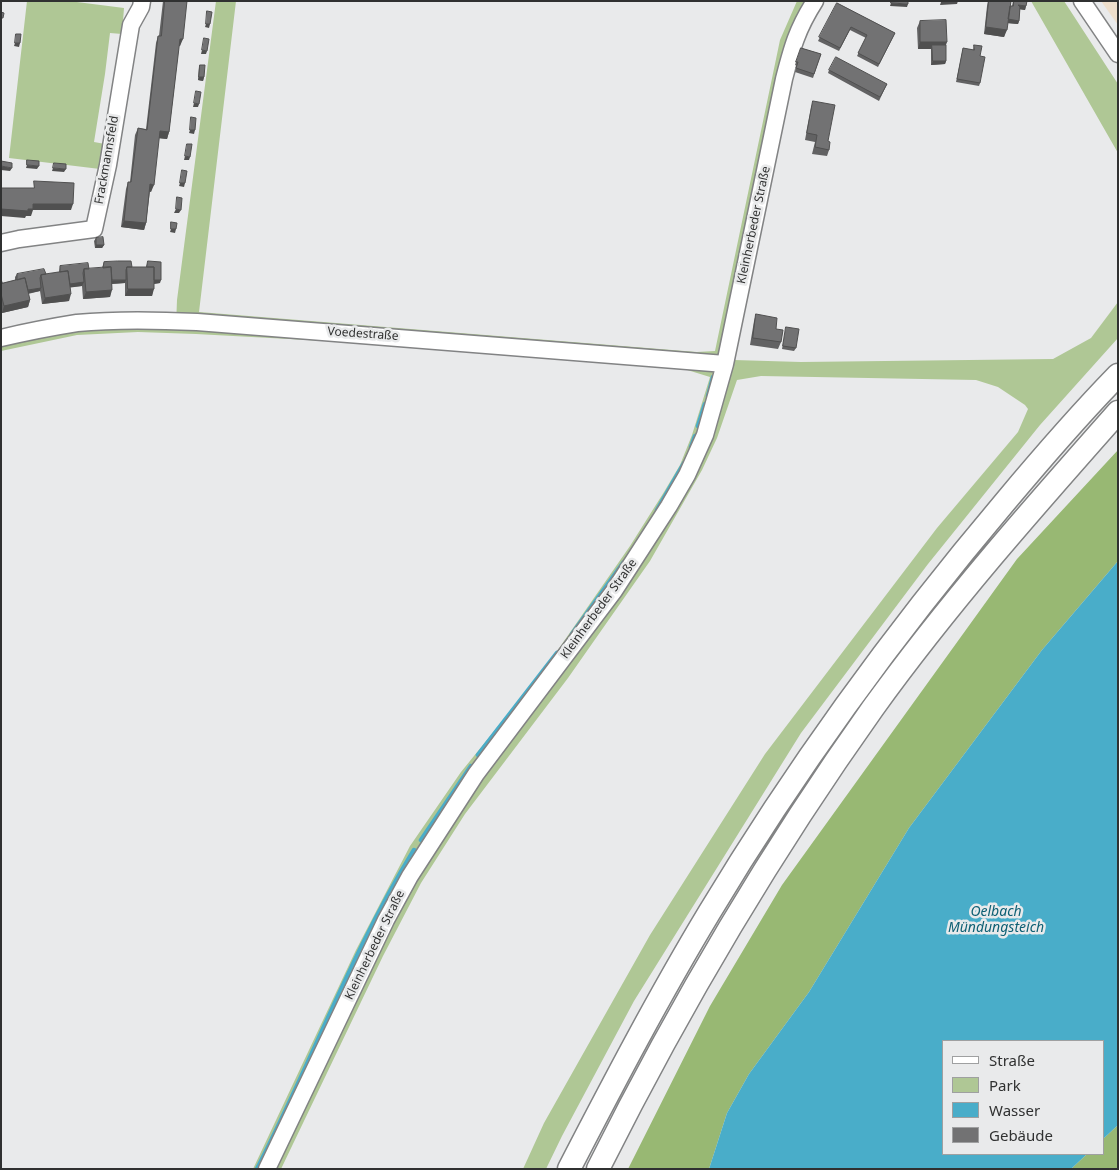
<!DOCTYPE html>
<html>
<head>
<meta charset="utf-8">
<style>
  body { margin:0 }
  #map { position:relative; width:1119px; height:1170px; overflow:hidden; background:#e9eaeb; font-family:"Noto Sans",sans-serif }
  canvas { display:block }
  .frame { position:absolute; inset:0; border:2px solid #303131; pointer-events:none }
  .legend { position:absolute; left:942px; top:1040px; width:162px; height:115px; box-sizing:border-box; background:#e9eaeb; border:1px solid #9fa0a1; margin:0; padding:6px 9px; list-style:none; font-size:15px; color:#303131 }
  .legend li { display:flex; align-items:center; gap:10px; height:25px }
  .legend b { width:25px; border:1px solid #9fa0a1 }
</style>
</head>
<body>
<div id="map">
<canvas width="1119" height="1170"></canvas>
<div class="frame"></div>
<ul class="legend">
<li><b style="height:6px;background:#fff"></b>Straße</li>
<li><b style="height:14px;background:#afc795"></b>Park</li>
<li><b style="height:14px;background:#49adc9"></b>Wasser</li>
<li><b style="height:14px;background:#727273"></b>Gebäude</li>
</ul>
</div>
<script>
const g = document.querySelector('canvas').getContext('2d');
g.lineJoin = 'round';
function fillPath(path, color) { g.fillStyle = color; g.fill(path, 'evenodd'); }
function strokePath(path, color, width, dash) { g.strokeStyle = color; g.lineWidth = width; g.lineCap = dash ? 'butt' : 'round'; g.setLineDash(dash || []); g.stroke(path); }
function label(font, color, halo, rows, align = 'center') {
  g.font = font + ' "Noto Sans",sans-serif'; g.lineWidth = 5; g.setLineDash([]); g.textBaseline = 'middle'; g.strokeStyle = halo; g.fillStyle = color; for (const [text, x, y, turn = 0] of rows) {
    g.save(); g.translate(x, y); g.rotate((+turn || 0) * Math.PI / 180); g.textAlign = isNaN(turn) ? turn : align; if (halo) g.strokeText(text, 0, 0); g.fillText(text, 0, 0); g.restore();
  }
}
fillPath(new Path2D(`
  M1101 1H1118V25Z`), '#eddecb');
fillPath(new Path2D(`
  M27 1H69L124 8 122 34 110 33 105 74 94 142 105 144 100 169 9 158Z
  M216 1H236L199 312 697 352 715 351 780 40 797 1H822L796 56 734 360 801 362 1053 359 1091 338 1118 302V338L1040 425 928 564 801 733 634 1001 562 1136 546 1169H523L544 1123 650 935 765 754 937 528 1018 432 1028 409 1025 405 998 387 976 380 761 376 737 380 717 438 702 470 650 561 568 678 465 814 421 883 383 956 281 1169H253L356 950 410 846 461 772 546 667 630 546 664 492 680 465 692 435 710 377 684 369 639 364 419 346 196 334 138 332 77 335 1 351V345L43 335 111 326H176L177 300Z
  M1031 1H1064L1118 84V153Z`), '#afc795');
fillPath(new Path2D(`
  M1118 450V561L1042 650 909 828 809 992 749 1074 727 1113 709 1169H628L710 1006 782 885 1017 559Z
  M1118 1125V1167L1116 1169H1071L1087 1154H1103V1139Z`), '#98b873');
fillPath(new Path2D(`
  M1118 561V1125L1103 1139V1041H943V1154H1087L1071 1169H709L727 1113 749 1074 809 992 909 828 1042 650Z`), '#49adc9');
strokePath(new Path2D(`
  M708 396 713 377
  M698 426 705 404
  M691 447 695 436
  M657 510 684 463
  M572 634 623 563
  M478 755 557 653
  M421 840 471 766
  M257 1169C311 1064 352 951 414 850`), '#49adc9', 4.5);
const minor = new Path2D(`
  M1082 1 1118 54
  M1 243 19 239 94 229 108 165 131 25 141 7 142 1
  M1 338C26 332 52 327 77 323 117 319 157 320 197 322L725 364
  M267 1169 386 920 410 876 476 774 614 591 669 506 687 475 705 435 725 364 784 79C792 48 797 29 815 1`);
const highway = new Path2D(`
  M569 1169C614 1082 659 996 709 913 796 768 896 631 1005 502 1041 459 1078 416 1118 375
  M598 1169C678 1009 769 854 873 708 948 604 1033 508 1118 412`);
strokePath(minor, '#828384', 19);
strokePath(highway, '#828384', 25);
strokePath(minor, '#fff', 16);
strokePath(highway, '#fff', 22);
fillPath(new Path2D(`
  M163 1H187L180 46H179L169 132 167 139 159 138 151 192 150 191 146 223 144 230 121 227 126 189 128 182H130L135 135 138 128 146 129 156 43 158 36H159Z
  M988 1H1011L1010 6H1012L1013 1H1027L1025 10 1020 9 1019 21 1018 24 1008 23 1004 37 984 34 987 6Z
  M837 3 895 33 878 67 857 56 866 38 850 30 839 51 818 41Z
  M920 21 946 45V61L945 64 931 65V49H918L917 28Z
  M974 45 980 56V83L979 86 956 82 963 48 973 50Z
  M801 48 821 54 813 78 795 72 797 66 795 65Z
  M200 65 204 77 203 81 198 80 199 68Z
  M829 70 887 84 879 101 828 73Z
  M813 101 828 141 829 150 827 156 812 154 815 142 805 140 811 108Z
  M96 238 104 245 102 248H95L94 241Z
  M148 261 160 283 154 284 152 296H125V283L112 284 110 297 83 299 82 286 70 287 69 301 42 304 40 291 28 294 30 300 28 307 2 313 1 279 3 283 15 280V277L17 274H46L59 272 60 266 89 269 102 268 104 262 132 267H146Z
  M756 314 776 329 781 342 778 349 750 345 754 321Z
  M786 327 796 348 794 351 782 349Z`), '#626263');
fillPath(new Path2D(`
  M958 1 957 4 940 5 941 2Z
  M891 3 908 4 907 7 890 6Z
  M1018 5 1026 6 1025 10 1017 9Z
  M1008 19 1019 21 1018 24 1006 23Z
  M206 24H210L209 28 205 27Z
  M986 27 1007 30 1004 37 984 34Z
  M180 39H183L180 46 177 45Z
  M920 42H947L945 48 932 45 931 49H918Z
  M15 43H20L19 47 14 46Z
  M202 50 207 51 206 54H201Z
  M933 61H946L945 64 931 65Z
  M199 77H204L203 81 198 80Z
  M194 103 199 104 198 107H193Z
  M190 130H195L194 134 189 133Z
  M160 131 169 132 167 139 157 138Z
  M185 156 190 157 189 160H184Z
  M27 165 39 166 37 169 26 168Z
  M1 166 12 168 10 171 1 170Z
  M53 168 66 169 64 172 52 171Z
  M180 183H185L184 187 179 186Z
  M150 184 154 185 151 192 148 191Z
  M33 204H73L71 210H33L31 216H26L25 218 1 216V209H28Z
  M176 209 181 210 179 213H174Z
  M124 221 146 223 144 230 121 227Z
  M171 229H176L175 233 170 232Z
  M96 245H104L102 248H95Z
  M126 280 125 283 109 284 110 281Z
  M153 280H161L160 283 152 284Z
  M84 282 82 286 67 288 68 284Z
  M41 288 40 291 25 294 26 291Z
  M128 289H154L152 296H125Z
  M112 290 110 297 83 299 86 292Z
  M71 294 69 301 42 304 45 298Z
  M30 300 28 307 2 313 4 306Z`), '#505050');
const building = new Path2D(`
  M165 1H187L183 39H180L169 132 160 131 154 185 150 184 146 223 124 221 128 182H131L138 128 147 130 158 36H161Z
  M891 1H908V4L891 3Z
  M989 1H1011L1007 30 986 27Z
  M1014 1H1027L1026 6 1018 5 1020 7 1019 21 1008 19 1010 6H1013Z
  M837 3 895 33 879 64 858 53 867 35 851 27 840 48 819 37Z
  M207 11 212 12 210 24H206Z
  M1 12 4 13 3 18H1Z
  M946 20 947 42H920V21Z
  M16 34H21L20 43H15Z
  M204 38 209 39 207 51 202 50Z
  M932 45H946V61H933Z
  M974 45 982 46 980 56 985 57 980 83 957 79 963 48 974 50Z
  M801 48 821 54 814 74 796 68 798 62H796Z
  M836 57 887 84 880 97 829 70Z
  M200 65H205L204 77H199Z
  M196 91 201 92 199 104 194 103Z
  M813 101 835 105 828 141 830 142 829 150 815 147 817 135 807 133Z
  M191 117 196 118 195 130H190Z
  M187 144H192L190 157 185 156Z
  M27 160 39 161V166L27 165Z
  M1 161 12 163V168L1 166Z
  M54 163 66 164V169L53 168Z
  M182 170 187 171 185 183H180Z
  M34 181 74 183 73 204H33V209H28V211L1 209V188H34Z
  M177 197 182 198 181 210 176 209Z
  M171 222 177 223 176 229H171Z
  M103 237 104 245H96V238Z
  M118 261H131L132 267H127L126 270V280H112L111 267 103 268 104 262Z
  M148 261 161 262V280H154V267H147Z
  M88 263 89 269H84L83 273 84 282 70 284 68 271 60 272V266Z
  M111 267 112 290 86 292 84 269Z
  M127 267H154V289H128Z
  M44 269 46 274 41 275 40 278 41 288 28 290 25 278 17 280V274Z
  M68 271 71 294 45 298 41 275Z
  M25 278 30 300 4 306 1 294V284Z
  M756 314 777 318 776 329 783 330 781 342 753 338Z
  M786 327 799 329 796 348 783 346Z`);
fillPath(building, '#727273');
strokePath(building, '#505050', 1);
label('12px', '#303131', '#e9eaeb', [
  ["Frackmannsfeld",107,160,-80],
  ["Kleinherbeder Straße",754,225,-78],
  ["Voedestraße",363,334,4],
  ["Kleinherbeder Straße",599,609,-54],
  ["Kleinherbeder Straße",375,945,-64]
]);
label('italic 14px', '#0e6074', '#e9eaeb', [
  ["Oelbach",996,912],
  ["Mündungsteich",996,928]
]);
</script>
</body>
</html>
